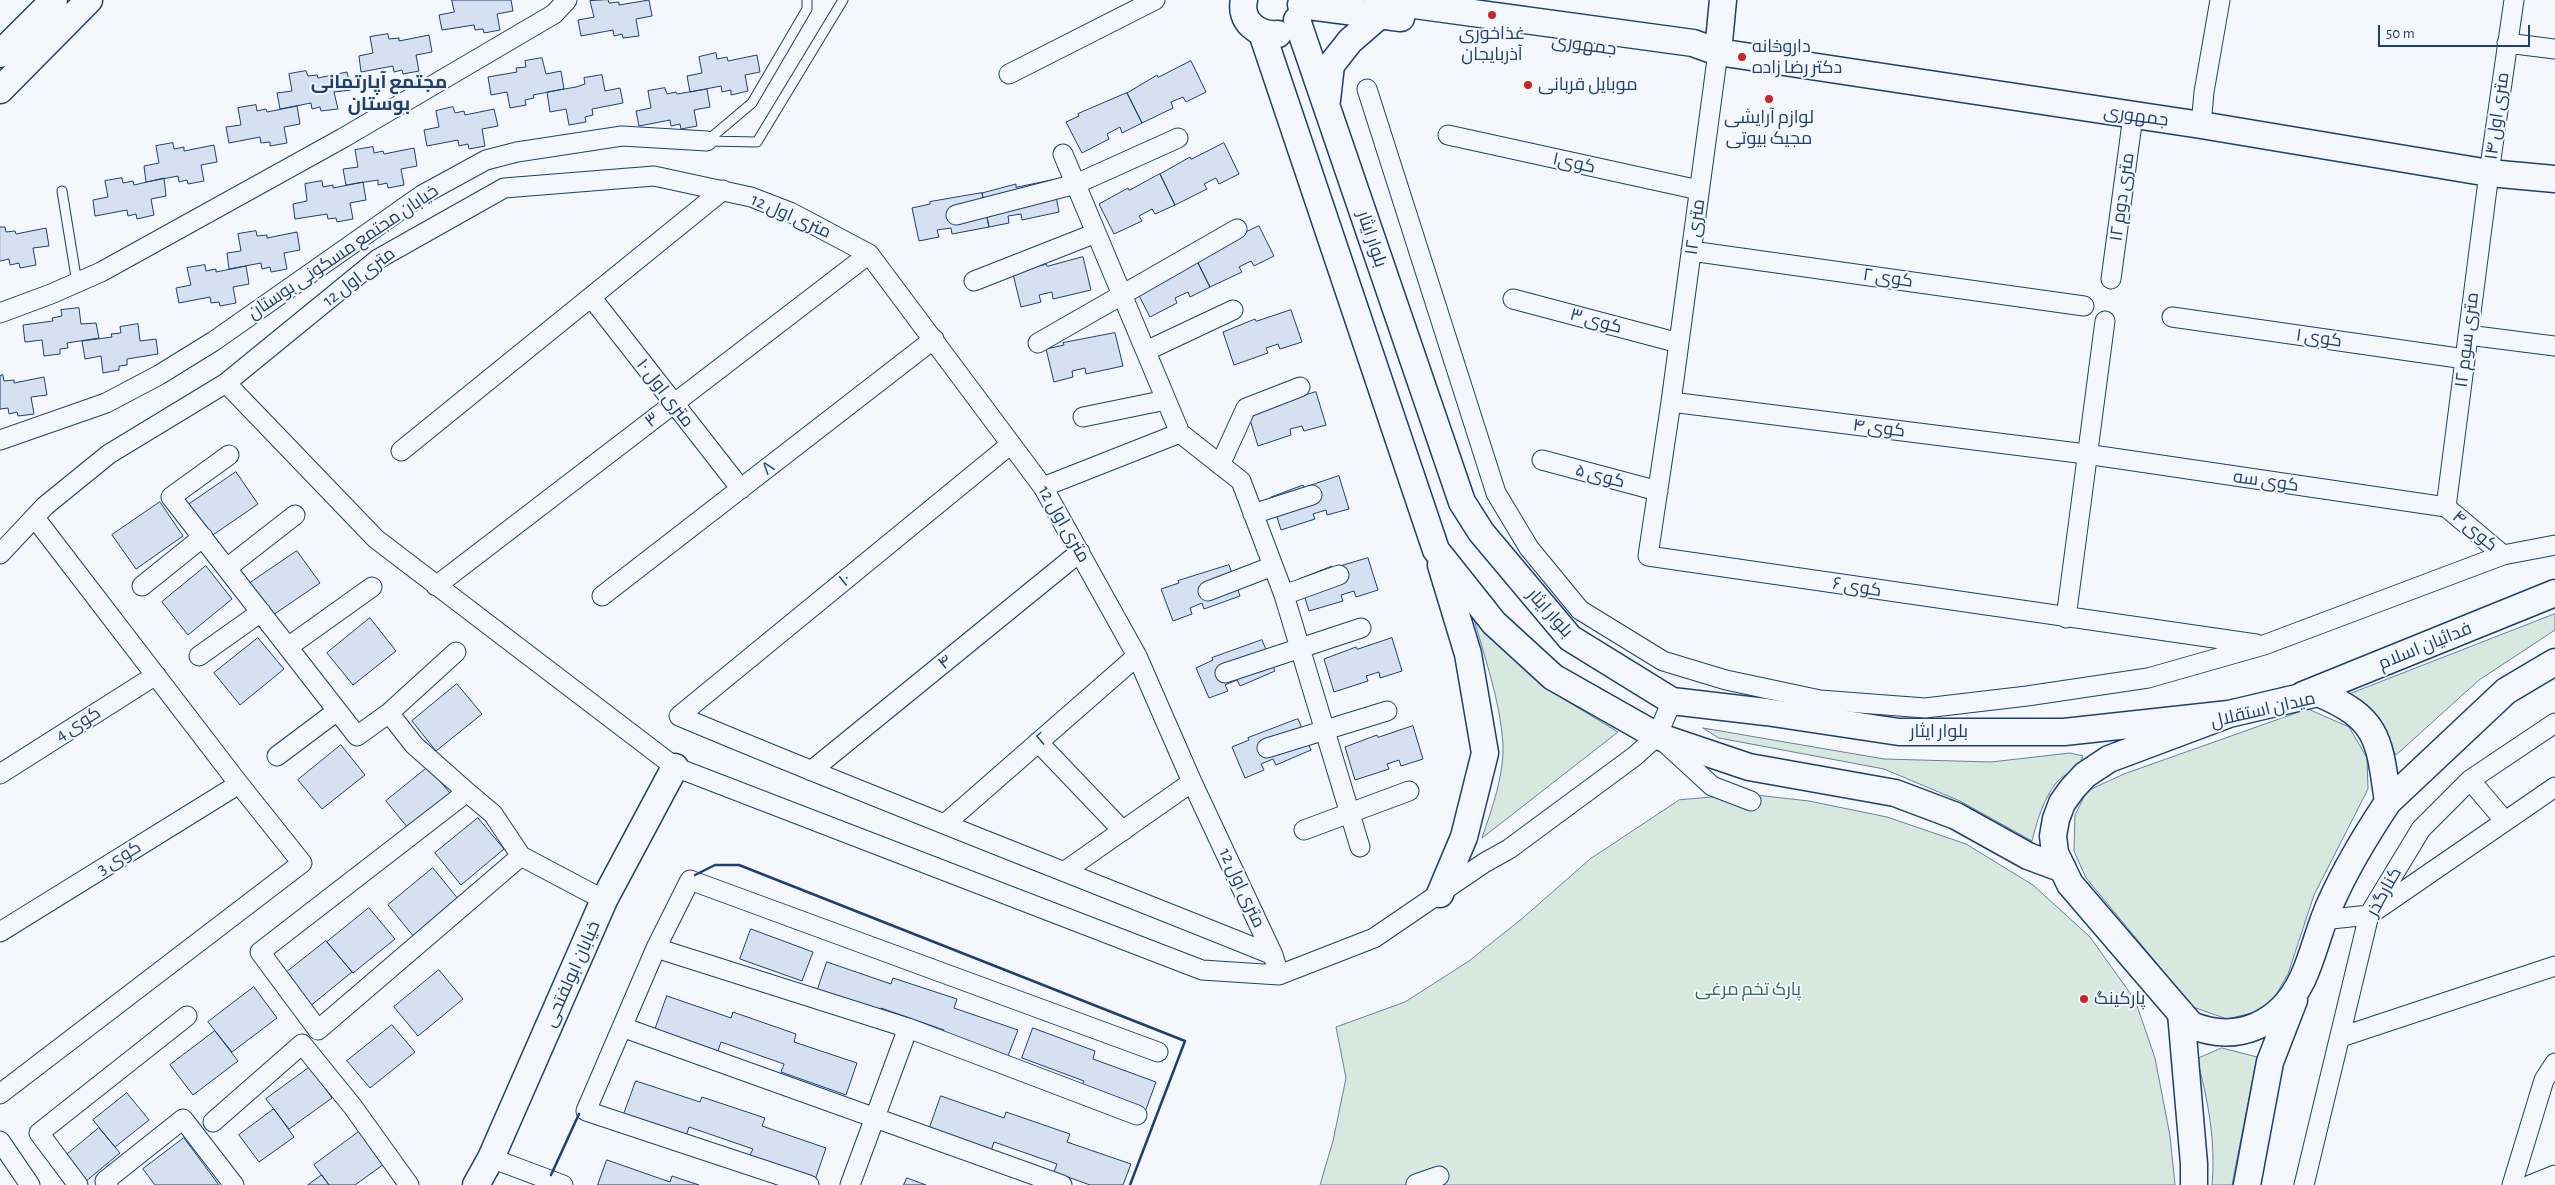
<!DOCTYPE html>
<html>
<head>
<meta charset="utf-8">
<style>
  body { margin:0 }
  #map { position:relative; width:2555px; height:1185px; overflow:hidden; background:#f4f7fb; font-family:"Alegreya Sans",sans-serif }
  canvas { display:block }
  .scale { position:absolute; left:2378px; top:25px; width:152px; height:22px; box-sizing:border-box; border:2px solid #1d3f73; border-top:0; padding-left:6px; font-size:15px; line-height:18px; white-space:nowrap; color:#1d3f73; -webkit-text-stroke:4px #f4f7fb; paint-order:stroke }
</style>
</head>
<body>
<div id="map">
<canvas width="2555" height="1185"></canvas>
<div class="scale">50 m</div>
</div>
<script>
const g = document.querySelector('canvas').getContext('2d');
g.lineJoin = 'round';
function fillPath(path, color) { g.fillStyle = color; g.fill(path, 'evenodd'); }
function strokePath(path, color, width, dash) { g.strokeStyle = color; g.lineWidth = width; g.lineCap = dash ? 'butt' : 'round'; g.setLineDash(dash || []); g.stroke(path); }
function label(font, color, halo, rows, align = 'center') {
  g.font = font + ' "Alegreya Sans",Cairo,sans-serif'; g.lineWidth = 4; g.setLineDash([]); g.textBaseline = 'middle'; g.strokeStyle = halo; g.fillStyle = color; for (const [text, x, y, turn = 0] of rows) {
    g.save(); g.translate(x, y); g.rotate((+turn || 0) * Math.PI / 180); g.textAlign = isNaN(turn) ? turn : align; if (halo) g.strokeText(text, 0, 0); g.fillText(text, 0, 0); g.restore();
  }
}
const green = new Path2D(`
  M1471 609 1505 649 1552 692 1618 732 1482 838C1492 808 1504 776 1503 744 1500 698 1483 653 1471 609Z
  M2555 614V630L2479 680 2396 755 2378 722 2350 694Z
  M2308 709 2349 727 2367 758 2368 789 2314 895 2288 974 2273 1000 2252 1013 2227 1019 2193 1007 2086 878 2074 851 2075 815 2087 791 2124 774Z
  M1703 728 1884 759 1991 762 2070 753 2083 756C2079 771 2065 772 2056 783 2043 800 2037 821 2032 841L1960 801 1884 769 1719 738Z
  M1747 794 1809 801 1887 817 1966 844 2033 885 2090 937 2135 1000 2155 1058 2170 1136 2175 1185H1320L1333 1141 1346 1078 1336 1027 1405 1002 1469 961 1524 917 1590 859 1679 800Z
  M2222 1048 2257 1057 2232 1185H2212C2216 1142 2208 1100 2197 1059Z`);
fillPath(green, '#d7e8df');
strokePath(green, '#687fa3', 1);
const building = new Path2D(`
  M452 0H511L513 11 497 14 500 30 484 33 483 29 475 30 474 25 442 30 439 15 454 12Z
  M608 0 609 3 619 2V5L649 0 652 16 636 19 639 36 623 38 622 34 614 36 613 30 581 36 578 20 594 17 590 1Z
  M388 34 389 39 399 38V41L429 35 432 52 416 55 419 71 403 74 402 70 394 72 393 66 361 72 359 56 373 53 370 37Z
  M716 53 717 59 727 57 728 61 757 55 760 72 745 75 748 91 731 95V90L722 92 721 86 690 92 687 76 702 73 699 57Z
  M542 58 546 74 561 71 564 89 533 95 534 98 525 100 526 105 510 108 507 92 491 95 488 77 517 72 516 68 526 67 525 61Z
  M1191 61 1206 92 1186 102 1183 97 1171 102 1173 108 1142 123 1127 93 1157 75 1158 77Z
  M306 71 308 76 317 75 318 78 347 72 351 90 334 92 338 109 321 111 320 107 312 109 311 103 280 109 277 93 292 91 289 74Z
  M602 75 605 91 620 88 623 103 592 109 593 115 585 117 586 122 569 125 566 109 550 112 547 92 576 87 585 84 584 78Z
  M665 88 667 94 676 92 677 94 707 89 710 107 694 110 697 126 681 129 680 124 671 126 670 120 639 126 636 111 651 108 648 91Z
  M1127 93 1142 123 1122 133 1120 127 1107 134 1109 139 1082 153 1066 122 1079 116 1078 114Z
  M256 105 257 111 266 109 267 112 297 106 300 124 284 127 287 143 270 146V142L261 143 260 137 229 143 226 127 241 125 238 108Z
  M453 107 455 113 464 111 465 115 494 109 498 126 482 129 485 146 469 149 468 144 459 146 458 140 427 146 424 130 439 127 436 111Z
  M173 143 174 149 184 147V151L214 145 217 162 201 165 204 181 188 184 187 180 179 182 178 176 146 182 144 166 159 163 156 146Z
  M1224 143 1239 174 1219 184 1216 178 1204 184 1207 189 1175 205 1160 174 1190 157 1191 159Z
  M373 147 374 153 383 151 384 154 414 148 417 166 401 169 404 185 388 188 387 183 378 185V180L346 185 343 169 358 167 355 150Z
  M1160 174 1175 205 1155 214 1152 209 1139 216 1142 221 1114 234 1099 204 1128 188 1129 190Z
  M122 178 123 183 133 181 134 185 164 178 166 196 151 199 154 215 137 219 136 214 128 216 127 210 95 216 93 200 108 197 105 181Z
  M1053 180 1059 212 1022 220 1021 214 1008 216 1009 223 989 227 982 193 1016 184V187Z
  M322 181 323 187 333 185V188L363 182 366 200 350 203 353 219 337 222 336 218 328 219 327 214 295 219 293 204 307 201 305 184Z
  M982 193 989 227 952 234 951 228 937 230 939 237 919 241 912 208 930 204V202Z
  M1259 226 1274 256 1254 266 1251 261 1239 267 1242 272 1210 287 1195 257Z
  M0 227H5L6 232 15 231 16 234 46 228 49 246 33 248 36 265 20 268 19 263 10 265 9 259 0 261Z
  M256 231 257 236 267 235V238L297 232 300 250 284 253 287 269 271 272 270 267 262 269 261 263 229 269 227 253 241 251 238 234Z
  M1083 257 1091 290 1053 299 1052 292 1039 295 1041 302 1021 307 1013 274 1046 264 1047 266Z
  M1195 257 1210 287 1190 297 1188 292 1175 298 1177 303 1150 317 1134 286Z
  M205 265 206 271 216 269V272L246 266 249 284 233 287 236 303 220 306 219 302 211 303 210 297 179 303 176 288 191 285 187 268Z
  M79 308 81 324 96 323 99 338 67 343 68 348 60 349V354L44 356 42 340 25 342 23 325 53 321 52 318 62 316 61 310Z
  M1291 310 1302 342 1280 349 1278 344 1266 348 1268 353 1234 365 1223 332 1255 319 1256 321Z
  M138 324 140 341 156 339 158 354 127 359V365L119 366V370L103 373 101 356 85 359 82 341 112 337 111 334 121 333 120 327Z
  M1115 333 1123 366 1086 374 1085 368 1072 371 1073 377 1054 382 1046 349 1064 345 1063 343Z
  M3 375 4 381 14 380V383L44 377 47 395 31 397 34 414 18 416 17 412 9 414 8 408 0 409V376Z
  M1316 392 1326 425 1304 431 1302 426 1290 429 1291 435 1258 446 1248 413Z
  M236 472 258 504 210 537 188 505Z
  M1339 476 1349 509 1327 515 1326 510 1313 514 1315 519 1281 530 1271 497 1303 485 1304 487Z
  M160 502 183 536 136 569 112 535Z
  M297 551 320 583 273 615 250 583Z
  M1368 558 1378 590 1356 597 1354 591 1341 595 1343 601 1309 611 1299 579 1332 566V568Z
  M1229 565 1240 596 1204 609 1202 603 1190 608 1192 614 1173 621 1161 589 1179 583 1178 581Z
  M206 566 232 599 188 635 162 602Z
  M370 618 396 651 353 685 327 653Z
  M258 638 284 669 240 705 214 673Z
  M1392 638 1402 671 1380 678 1379 672 1366 676 1368 681 1334 692 1324 659 1356 647 1357 649Z
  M1262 640 1275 671 1240 686 1237 680 1225 685 1228 691 1209 698 1196 668 1213 660 1212 658Z
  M457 684 482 714 436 751 412 721Z
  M1298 719 1311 750 1276 765 1273 759 1261 764 1264 770 1245 778 1232 747 1249 740 1248 738Z
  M1413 726 1423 759 1401 766 1399 760 1387 764 1389 769 1355 780 1345 747 1377 735 1378 737Z
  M341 745 365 775 322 809 298 780Z
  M428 767 450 793 408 828 386 801Z
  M478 818 504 849 461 885 435 853Z
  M433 868 459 900 414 937 388 905Z
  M369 908 395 939 353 973 327 942Z
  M751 929 813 952 802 981 740 959Z
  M326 941 352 972 309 1007 283 975Z
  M827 962 891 984 893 978 957 999 954 1008 1018 1030 1006 1061 941 1038 944 1030 881 1008 878 1017 816 995Z
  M439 970 463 999 418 1036 394 1007Z
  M254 987 277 1018 232 1052 208 1022Z
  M667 996 731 1018 733 1012 796 1034 794 1042 857 1063 846 1095 781 1072 784 1064 721 1042 718 1051 655 1030Z
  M392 1025 415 1052 370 1088 347 1061Z
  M1033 1028 1095 1051 1093 1059 1156 1082 1145 1112 1080 1089 1084 1081 1022 1058Z
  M215 1031 238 1061 193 1095 170 1065Z
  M310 1067 332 1098 289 1129 266 1099Z
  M636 1081 700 1102 702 1097 765 1118 762 1126 826 1148 815 1180 749 1157 753 1149 689 1127 686 1136 624 1114Z
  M127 1093 149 1120 115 1147 93 1120Z
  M941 1096 1004 1118 1006 1112 1070 1134 1067 1142 1131 1164 1123 1185H1090L1054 1172 1057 1164 994 1142 991 1151 929 1130Z
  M274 1109 294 1137 259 1162 239 1135Z
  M99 1128 120 1153 85 1182 64 1157Z
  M360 1131 384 1164 355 1185H329L314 1165Z
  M184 1138 219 1185H155L143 1169Z
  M607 1160 670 1182 672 1176 699 1185H598Z
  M322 1175 329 1185H308Z
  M907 1178 926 1185H904Z`);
fillPath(building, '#d5e0f0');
strokePath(building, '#1d3f73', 1);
const lane = new Path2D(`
  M707 141 757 142 843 0
  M707 141 752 103 807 9V0
  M62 191 77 283`);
const street = new Path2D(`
  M2507 43 2555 49
  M1718 52 1671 402 1648 556 2256 644
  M1009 74 1155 0
  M1367 89 1496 493 1529 548 1580 610 1663 661 1726 680 1820 700 1925 708 2027 696 2148 678 2264 645 2503 555 2555 545
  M2201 125 2204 92 2220 0
  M1448 135 1699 190
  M1063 154 1180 433
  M956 215 1076 184 1178 138
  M1691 251 2084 306
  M2111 279 2133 116
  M974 281 1096 233
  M591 297 741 489
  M1513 299 1679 343
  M0 313 51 294 101 272 343 138 554 14 567 0
  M2172 317 2465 359
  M2468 335 2555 346
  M1038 343 1237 229
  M1146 351 1233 310
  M226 383 376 539 675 767 1202 970 1279 975 1374 938 1484 863 1509 849 1635 756 1657 736 1672 701
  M1671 402 2086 454 2446 507
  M1083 417 1166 400
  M0 440 106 403 159 375 214 341 422 195 486 160 517 152 622 136 707 141
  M1011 444 679 716C876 799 1075 875 1273 955
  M401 451 723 190
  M229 455 171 497 357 736 389 713
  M1542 460 1658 491
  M1220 465 1246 408 1300 387
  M1043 487 1180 433 1241 481 1284 595 1360 847
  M2446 507 2489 173 2514 0
  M2446 507 2503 555
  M1253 514 1312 495
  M0 554 45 506 109 454 226 383 378 259 504 188 654 176 751 197 790 212 869 254 1043 487 1137 656 1192 782 1273 955 1279 975
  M227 568 295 515
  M142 586 203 537
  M436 586 869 254
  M1208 591 1273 566
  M1284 595 1339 575
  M602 596 934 339
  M2066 618 2105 321
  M288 647 372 587
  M456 652 389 713 414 745 467 792
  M199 656 261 612
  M1225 673 1361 628
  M1663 741 1712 786 1751 801
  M1038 742 1123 831
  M1267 748 1387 711
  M277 756 337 711
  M811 771 1080 552
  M0 774 156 675
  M2470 780 2504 820
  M946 823 1137 656
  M1304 830 1409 791
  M521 856 318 1030 260 952 467 792 493 814 521 856 604 900
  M1065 871 1192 782
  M2322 920 2369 915 2555 787
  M0 932 239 784
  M656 948 690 880 1158 1052
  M622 1027 1062 1185
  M2341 1037 2555 966
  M0 1094 302 863 239 784 35 518
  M213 1122 302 1044 353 1107 409 1185
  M0 1141 30 1185
  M491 1158 563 1185
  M1416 1184 1439 1176
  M78 1185 39 1133 187 1016
  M108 1185 105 1181 183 1119 234 1185
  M809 1185 586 1111 656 948 908 1028 1137 1115
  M850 1185 908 1028
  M2304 1185 2369 915 2421 829 2470 780 2555 723
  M2512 1185 2544 1080 2555 1063
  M2530 1185 2555 1175`);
const secondary = new Path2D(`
  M1244 0C1239 21 1258 36 1278 34
  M1378 0 1693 43 1718 52 2201 125 2489 173 2555 179
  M1301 5 1401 18
  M1297 20 1462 502 1481 532 1570 638 1672 701 1766 712 1899 732H2064L2229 714
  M1262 33 1436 550 1494 623 1553 677 1657 736 1749 767 1895 793 1956 816 2028 856 2063 869
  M1718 52 1723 0
  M0 54 54 0
  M0 90 89 0
  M1327 100 1331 65 1350 41 1380 15
  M2318 693C2380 719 2379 740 2388 802 2366 835 2347 866 2331 902 2319 927 2314 955 2302 980 2280 1025 2237 1044 2191 1025L2070 884 2055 853 2053 836 2056 819 2062 803 2072 789 2085 775 2109 759 2229 714Z
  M2303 695 2555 593
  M2388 802 2506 691 2555 662
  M1440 894 1464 837 1485 753 1468 654 1441 565
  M2181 1013 2194 1164V1185
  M476 1185 491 1158 604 900 675 767
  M2247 1185 2270 1062 2294 1000`);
strokePath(lane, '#1d3f73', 11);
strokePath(street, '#1d3f73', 21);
strokePath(secondary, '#1d3f73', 29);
strokePath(lane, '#f4f7fb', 9);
strokePath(street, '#f4f7fb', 19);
strokePath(secondary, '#f4f7fb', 26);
strokePath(new Path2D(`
  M695 875 715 865H739L1185 1041 1130 1185
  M551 1175 579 1114`), '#1d3f73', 2.5);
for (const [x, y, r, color] of [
  [1492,15,5,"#c62828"],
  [1742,57,5,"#c62828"],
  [1528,85,5,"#c62828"],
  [1769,99,5,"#c62828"],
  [2084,999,5,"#c62828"]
]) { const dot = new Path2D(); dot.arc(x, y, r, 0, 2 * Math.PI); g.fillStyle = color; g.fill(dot); strokePath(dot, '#f4f7fb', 2); }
label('18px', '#1d3f73', '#f4f7fb', [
  ["غذاخوری",1492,34,"center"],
  ["آذربایجان",1492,55,"center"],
  ["داروخانه",1752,47],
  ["دکتر رضا زاده",1752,68],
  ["موبایل قربانی",1538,85],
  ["لوازم آرایشی",1769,118,"center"],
  ["مجیک بیوتی",1769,139,"center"],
  ["پارکینگ",2094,999]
], 'left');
label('18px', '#1d3f73', '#f4f7fb', [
  ["جمهوری",1584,45,8],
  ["جمهوری",2136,116,8],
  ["۱۴ متری اول",2497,116,-82],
  ["کوی۱",1574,163,12],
  ["۱۲ متری دوم",2122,197,-82],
  ["12 متری اول",791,216,24],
  ["۱۲ متری",1695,227,-82],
  ["بلوار ایثار",1372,239,71],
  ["خیابان مجتمع مسکونی بوستان",343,252,-34],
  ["12 متری اول",359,277,-37],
  ["کوی ۲",1888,278,8],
  ["کوی ۳",1596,321,15],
  ["کوی ۱",2319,338,8],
  ["۱۲ متری سوم",2467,340,-83],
  ["۱۰ متری اول",665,393,52],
  ["۳",652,420,-38],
  ["کوی ۴",1879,428,7],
  ["۸",768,468,-38],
  ["کوی ۵",1600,476,15],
  ["کوی سه",2266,481,8],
  ["12 متری اول",1064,524,60],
  ["کوی ۴",2475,531,40],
  ["۱۰",845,580,-39],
  ["کوی ۶",1857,587,9],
  ["بلوار ایثار",1550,613,48],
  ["فدائیان اسلام",2425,646,-22],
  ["۴",945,662,-39],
  ["میدان استقلال",2263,710,-13],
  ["کوی 4",78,724,-32],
  ["بلوار ایثار",1939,732],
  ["۲",1042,739,-41],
  ["کوی 3",119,858,-32],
  ["12 متری اول",1242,888,65],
  ["کنارگذر",2384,892,-61],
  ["خیابان ابولفتحی",572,974,-66]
]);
label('18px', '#2c6c60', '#f4f7fb', [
  ["پارک تخم مرغی",1748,990]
]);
label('bold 19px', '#1d3f73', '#f4f7fb', [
  ["مجتمع آپارتمانی",379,82],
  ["بوستان",379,104]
]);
</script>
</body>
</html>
